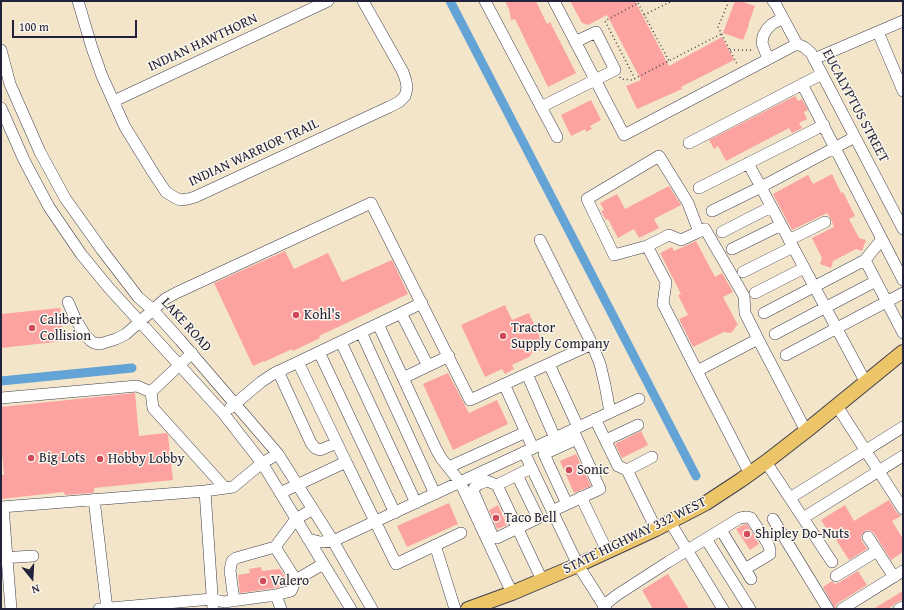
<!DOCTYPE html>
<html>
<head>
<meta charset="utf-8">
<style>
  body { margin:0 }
  #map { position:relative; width:904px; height:610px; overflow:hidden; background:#f2e5c9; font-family:"Gentium Book Plus",serif }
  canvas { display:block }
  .frame { position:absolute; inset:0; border:2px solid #22223b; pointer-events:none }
  .north { position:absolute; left:12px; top:558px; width:40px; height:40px; -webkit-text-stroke:3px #fbf7ec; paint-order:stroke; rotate:162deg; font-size:11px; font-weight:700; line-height:16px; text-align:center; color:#22223b }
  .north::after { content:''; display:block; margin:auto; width:14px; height:18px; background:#22223b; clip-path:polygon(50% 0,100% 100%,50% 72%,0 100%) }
  .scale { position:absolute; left:12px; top:20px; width:125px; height:18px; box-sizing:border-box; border:2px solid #22223b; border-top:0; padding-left:5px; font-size:12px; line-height:14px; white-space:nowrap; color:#22223b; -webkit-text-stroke:3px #fbf7ec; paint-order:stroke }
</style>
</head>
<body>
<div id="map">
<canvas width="904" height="610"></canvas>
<div class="frame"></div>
<div class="north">N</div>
<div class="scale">100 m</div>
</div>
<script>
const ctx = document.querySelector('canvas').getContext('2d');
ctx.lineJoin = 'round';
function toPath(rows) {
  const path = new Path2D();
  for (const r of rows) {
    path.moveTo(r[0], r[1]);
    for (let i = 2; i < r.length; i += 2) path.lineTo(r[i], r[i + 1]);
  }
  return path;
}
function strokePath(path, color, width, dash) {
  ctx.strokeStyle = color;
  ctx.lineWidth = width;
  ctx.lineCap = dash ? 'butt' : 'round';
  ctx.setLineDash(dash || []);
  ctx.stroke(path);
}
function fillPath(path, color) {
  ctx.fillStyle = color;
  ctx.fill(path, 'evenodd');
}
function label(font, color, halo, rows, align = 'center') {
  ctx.font = font + ' "Gentium Book Plus",serif';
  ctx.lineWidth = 3;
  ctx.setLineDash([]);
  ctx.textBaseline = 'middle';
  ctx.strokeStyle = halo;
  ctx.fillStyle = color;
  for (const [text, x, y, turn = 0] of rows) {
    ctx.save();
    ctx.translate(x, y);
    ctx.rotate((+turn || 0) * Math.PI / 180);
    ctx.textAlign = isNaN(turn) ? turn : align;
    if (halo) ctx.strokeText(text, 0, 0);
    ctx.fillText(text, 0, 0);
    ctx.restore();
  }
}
const canal = toPath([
  [450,1,696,476],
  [1,381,132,368]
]);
const building = toPath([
  [505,1,536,1,547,24,550,22,576,73,548,87,515,19,511,20,509,9],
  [570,1,635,1,669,66,722,37,734,60,681,87,682,89,637,109,626,86,641,80,607,15,588,25,582,23],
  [735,1,740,1,755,6,748,25,749,25,743,40,723,33],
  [795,96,798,101,802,99,808,110,804,112,807,119,799,123,802,128,792,133,789,128,726,161,718,146,714,149,709,140],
  [591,100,601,120,590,126,592,129,586,132,585,129,571,136,561,115],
  [832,174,841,193,843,192,855,216,849,219,859,238,866,240,862,251,856,249,833,261,831,268,820,264,822,258,812,238,834,227,831,219,827,213,792,230,773,194,808,175,813,184],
  [669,186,681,205,654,219,659,228,639,238,634,229,618,238,608,219,606,220,601,211,604,210,600,203,617,194,625,209],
  [696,241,715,277,722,273,733,292,723,297,738,325,736,326,733,331,732,332,729,333,724,332,693,347,679,319,688,315,678,295,681,294,660,253,672,247,674,251],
  [285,251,294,269,328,253,342,282,392,260,408,294,319,336,320,338,293,351,292,349,264,362,264,361,253,366,214,283],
  [505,305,512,320,529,313,545,348,530,354,531,356,512,365,514,369,505,374,502,369,485,377,461,325],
  [60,308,64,341,1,348,1,314],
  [448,373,469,413,497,400,508,424,453,450,423,384],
  [135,393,139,436,166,433,168,435,173,480,94,488,94,492,91,493,65,495,64,492,1,499,1,475,4,475,1,441,1,407],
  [641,431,648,445,622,458,615,444],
  [576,454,591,486,574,493,560,461],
  [889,500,897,513,901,516,892,521,903,539,903,552,891,560,874,533,871,531,867,530,865,531,862,534,861,537,862,541,867,549,849,560,835,538,833,539,821,520,845,505,854,521],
  [449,503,458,524,407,547,397,526],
  [498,505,507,525,497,529,489,510],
  [747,524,759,544,750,550,736,529,743,525],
  [261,567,262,571,280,569,288,581,286,585,275,588,240,593,238,575,250,573,249,569],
  [858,571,867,585,838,603,836,605,835,609,823,587,832,581,835,584,840,582],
  [668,574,689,609,653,609,642,590],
  [903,591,903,600,902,600,896,603,888,609,873,609]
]);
const path = toPath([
  [729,1,718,27,737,64],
  [638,3,669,61],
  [644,15,672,1],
  [730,50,754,50],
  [620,77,621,79,632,80,721,34],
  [635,79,605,21,638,3,639,1]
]);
const minor = toPath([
  [78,1,92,48,102,76,125,127,154,174,166,192,174,197,180,200,188,199,195,197,389,107,399,102,405,96,407,88,406,81,403,72,363,1],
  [485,1,557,137],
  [554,1,624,135,797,44],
  [773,1,776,5,797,44],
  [878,32,903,91],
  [797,44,804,47,811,53,903,229],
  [1,50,10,84,40,152,65,198,102,250,138,297,153,310,180,340,278,454,333,541,372,609],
  [768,59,762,43,763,36,767,29,772,24,783,18],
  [814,59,903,21],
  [802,84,903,280],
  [114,101,328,1],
  [541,107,615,70,596,32,575,42],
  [1,108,24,160,49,207,81,254,109,288,223,413,262,463,351,609],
  [689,143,822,74],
  [748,163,866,383],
  [699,188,824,125],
  [712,211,761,187,855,137],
  [722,232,771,207],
  [540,240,592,344,600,364,605,385,610,412],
  [789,240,825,222],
  [647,246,614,255,587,199,659,156,688,203,699,232],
  [732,249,781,225],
  [865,260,903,333],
  [743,272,793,247],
  [755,293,804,268],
  [68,302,75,318,85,335,91,341,94,343,100,344,116,339,126,334,165,299,176,293,371,203,470,400,592,344],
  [401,313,428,366],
  [764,313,865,260,882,239],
  [378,324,436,449,441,458,460,482,512,593],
  [361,332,435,494],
  [775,334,876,281],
  [341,342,416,503],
  [319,352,395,513],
  [192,353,151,392,153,408,225,488],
  [786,355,903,293],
  [298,362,346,462],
  [549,364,578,427],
  [278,371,311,443,315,448,320,450,337,443],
  [697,371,663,304,666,282,647,246,669,235,681,240,705,229,744,296,745,313,758,339],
  [527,374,555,438],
  [403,378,449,356],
  [504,384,533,448],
  [1,398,137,386,151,392],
  [837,406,903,509],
  [230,408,261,382,273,374,422,303],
  [595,419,618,466,627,470,656,529],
  [606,440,638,425],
  [524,452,578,565,606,609],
  [766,462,832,562],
  [449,467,526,432],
  [531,468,497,485,542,580],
  [627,470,652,457],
  [750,474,697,371,758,339,806,431],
  [497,485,487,481,479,484,474,488,473,491,493,537,497,538,538,518,517,475],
  [205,491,213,609],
  [280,493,346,462,396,564,461,533],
  [581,497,607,551],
  [790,498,903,427],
  [94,499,107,609],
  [567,504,544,454,577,439],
  [1,507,205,491,233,487,262,463,278,454],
  [3,507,11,609],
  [313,509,296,519,275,547,296,580,323,564],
  [552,511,600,489,573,430],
  [803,518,903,456],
  [773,519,828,609],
  [670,522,723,609],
  [721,530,751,579],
  [868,537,894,577],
  [308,539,320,542,333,541,639,399],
  [706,539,750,609],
  [435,545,455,609],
  [1,558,33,556],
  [836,576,877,551],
  [276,595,281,609],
  [234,601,230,570,232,561,236,558,275,547],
  [603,606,617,595,668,562,740,518,746,517,751,518,768,544,770,550,770,554,745,569],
  [99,609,212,599,224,602,276,595,291,591,296,580],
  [842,609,903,571],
  [899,609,903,607]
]);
const major = toPath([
  [468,609,512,593,578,565,656,529,706,503,741,480,766,462,806,431,903,352]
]);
const markers = [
  [296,315,4,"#d1495b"],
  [32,328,4,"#d1495b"],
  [503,336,4,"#d1495b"],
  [31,458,4,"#d1495b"],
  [100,459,4,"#d1495b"],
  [569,470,4,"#d1495b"],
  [496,518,4,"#d1495b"],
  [747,534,4,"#d1495b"],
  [263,581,4,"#d1495b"]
];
const streetNames = [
  ["INDIAN HAWTHORN",203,43,-25],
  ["EUCALYPTUS STREET",855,106,62],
  ["INDIAN WARRIOR TRAIL",254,153,-25],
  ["LAKE ROAD",186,325,48],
  ["STATE HIGHWAY 332 WEST",635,536,-26]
];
const poiNames = [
  ["Kohl's",304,315],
  ["Caliber",40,320],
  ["Collision",40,336],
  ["Tractor",511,328],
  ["Supply Company",511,344],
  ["Big Lots",39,458],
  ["Hobby Lobby",108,459],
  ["Sonic",577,470],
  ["Taco Bell",504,518],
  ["Shipley Do-Nuts",755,534],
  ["Valero",271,581]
];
strokePath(canal, '#64a3d6', 9);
fillPath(building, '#fca3a2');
strokePath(minor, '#413f50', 12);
strokePath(major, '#413f50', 16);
strokePath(path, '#413f50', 1.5, [1, 3]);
strokePath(minor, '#fff', 11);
strokePath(major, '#edc569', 14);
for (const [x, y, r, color] of markers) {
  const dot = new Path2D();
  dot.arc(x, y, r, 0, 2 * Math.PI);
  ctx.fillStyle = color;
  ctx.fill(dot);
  strokePath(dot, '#fbf7ec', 1.5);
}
label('14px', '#22223b', '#fbf7ec', streetNames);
label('14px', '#22223b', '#fbf7ec', poiNames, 'left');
</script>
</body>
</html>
